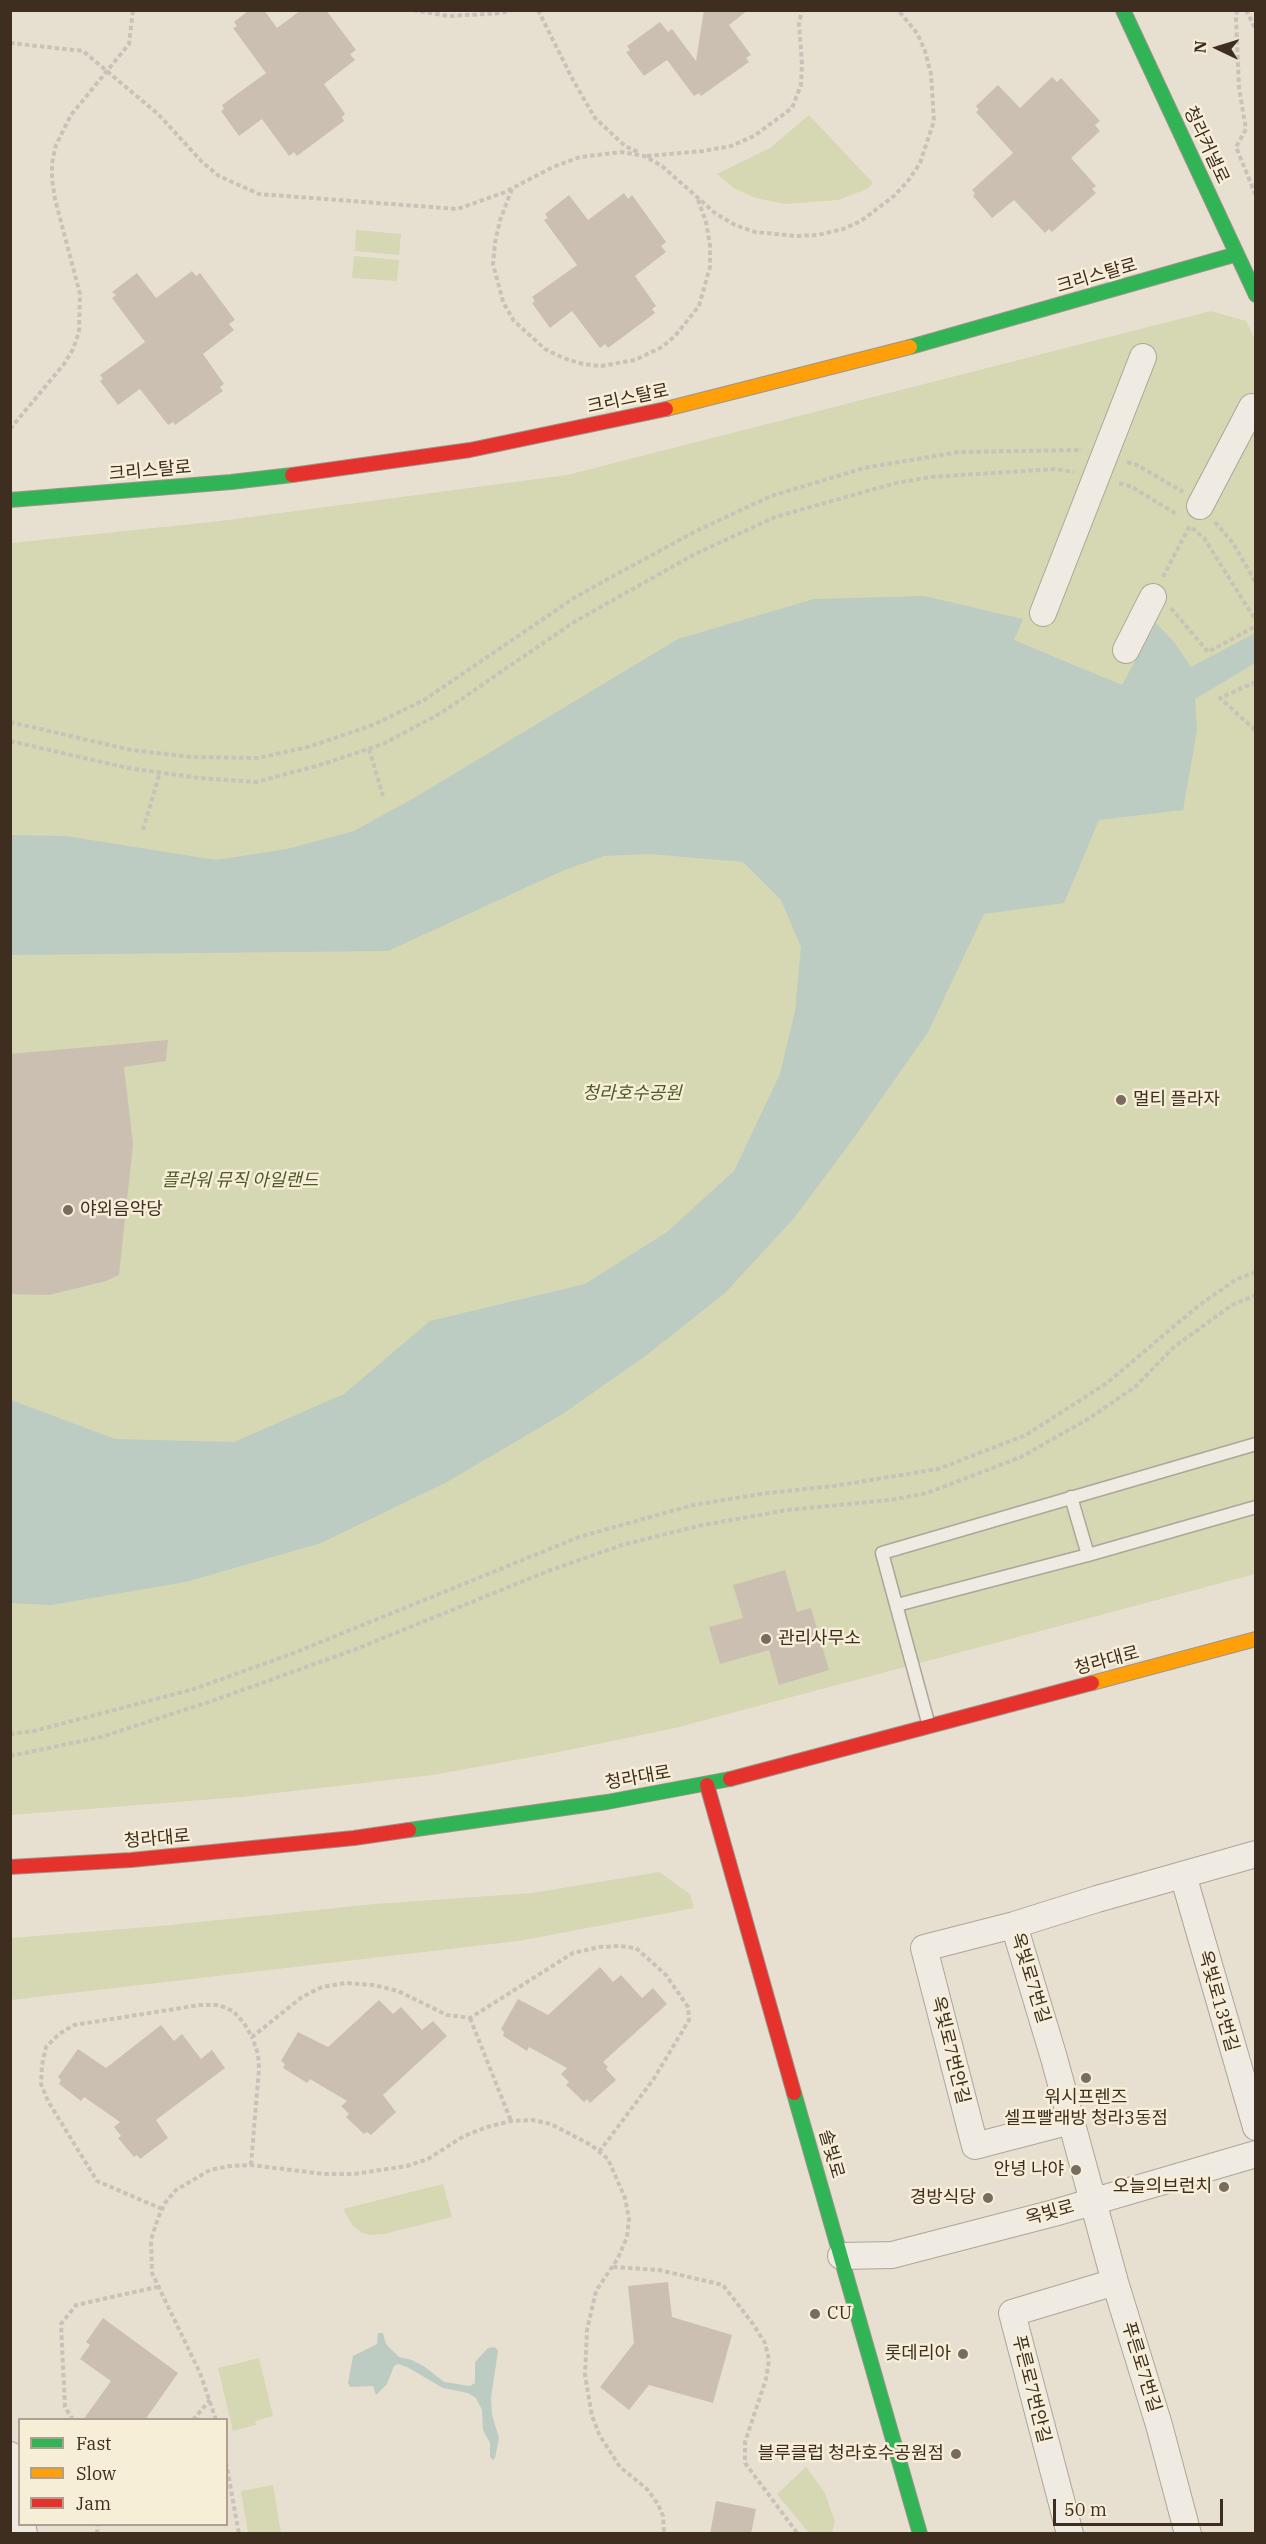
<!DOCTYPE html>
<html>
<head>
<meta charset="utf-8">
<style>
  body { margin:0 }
  #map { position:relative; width:1266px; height:2544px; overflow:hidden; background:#e7e0d1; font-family:"IBM Plex Serif",serif }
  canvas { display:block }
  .frame { position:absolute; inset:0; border:12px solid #3d2e20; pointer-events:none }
  .legend { position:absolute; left:18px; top:2418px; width:210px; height:108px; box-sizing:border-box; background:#f7eed8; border:2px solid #ada18e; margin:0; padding:8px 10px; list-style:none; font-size:18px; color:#3d2e20 }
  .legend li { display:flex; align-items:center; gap:12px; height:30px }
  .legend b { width:30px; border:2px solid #ada18e }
  .north { position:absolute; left:1188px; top:18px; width:60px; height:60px; -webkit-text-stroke:4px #f7eed8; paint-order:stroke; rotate:274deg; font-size:16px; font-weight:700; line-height:24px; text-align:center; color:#3d2e20 }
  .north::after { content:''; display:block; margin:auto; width:21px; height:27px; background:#3d2e20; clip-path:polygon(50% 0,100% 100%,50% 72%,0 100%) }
  .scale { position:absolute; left:1053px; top:2499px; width:170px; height:27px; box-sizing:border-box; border:3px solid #3d2e20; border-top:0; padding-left:8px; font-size:18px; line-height:21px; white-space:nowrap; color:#3d2e20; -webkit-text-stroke:4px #f7eed8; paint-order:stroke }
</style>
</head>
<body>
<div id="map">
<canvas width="1266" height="2544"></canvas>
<div class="frame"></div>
<ul class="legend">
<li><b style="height:8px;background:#30b455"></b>Fast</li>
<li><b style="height:8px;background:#ff9f0a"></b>Slow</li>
<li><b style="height:8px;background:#e5322d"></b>Jam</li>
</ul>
<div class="north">N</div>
<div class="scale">50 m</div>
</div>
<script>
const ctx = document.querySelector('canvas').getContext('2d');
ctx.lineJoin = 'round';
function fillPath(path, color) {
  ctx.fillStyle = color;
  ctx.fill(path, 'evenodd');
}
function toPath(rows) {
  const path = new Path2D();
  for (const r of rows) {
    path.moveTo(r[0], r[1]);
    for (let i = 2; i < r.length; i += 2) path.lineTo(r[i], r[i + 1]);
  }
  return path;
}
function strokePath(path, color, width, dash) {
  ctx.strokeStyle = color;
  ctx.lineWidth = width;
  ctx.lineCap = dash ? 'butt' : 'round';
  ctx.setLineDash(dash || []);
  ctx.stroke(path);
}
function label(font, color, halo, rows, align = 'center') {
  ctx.font = font + ' "IBM Plex Serif","Noto Sans KR",serif';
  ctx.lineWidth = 5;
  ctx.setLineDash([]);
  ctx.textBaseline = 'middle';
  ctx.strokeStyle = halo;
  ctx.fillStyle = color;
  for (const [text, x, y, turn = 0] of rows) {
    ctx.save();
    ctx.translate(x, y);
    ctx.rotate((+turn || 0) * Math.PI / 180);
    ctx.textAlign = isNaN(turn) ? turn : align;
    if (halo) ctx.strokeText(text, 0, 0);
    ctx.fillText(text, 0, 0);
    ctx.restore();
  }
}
const green = toPath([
  [809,115,873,183,867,189,838,200,785,204,756,198,735,189,717,174,770,148],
  [356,230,401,234,399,255,355,251],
  [354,256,399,260,397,281,352,278],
  [1211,311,1246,321,1256,342,1255,1574,675,1728,559,1752,433,1775,241,1797,11,1815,11,543,220,521,567,475],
  [659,1872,690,1894,694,1908,518,1941,11,2000,11,1938,160,1926,375,1904,532,1893],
  [443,2184,452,2217,384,2234,371,2235,362,2233,353,2226,343,2209],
  [259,2358,273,2416,255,2421,256,2425,233,2431,218,2368],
  [806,2467,825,2493,835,2522,832,2533,809,2533,777,2494],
  [273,2485,281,2533,248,2533,241,2491]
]);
const water = toPath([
  [924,596,1023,619,1014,640,1122,685,1156,623,1174,642,1191,667,1255,633,1255,663,1195,699,1197,730,1183,810,1099,820,1064,903,984,914,928,1032,853,1139,794,1218,725,1293,644,1357,561,1415,447,1482,321,1543,186,1582,51,1605,11,1603,11,1400,115,1439,234,1442,344,1394,430,1321,585,1284,667,1232,734,1171,780,1074,795,1011,801,947,781,900,743,862,649,854,604,856,562,871,388,951,11,955,11,835,66,836,216,860,287,849,354,831,414,798,678,639,814,599],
  [378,2333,383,2333,386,2344,399,2357,412,2360,425,2367,444,2382,470,2386,475,2383,475,2362,488,2348,495,2347,498,2351,491,2398,492,2415,499,2438,495,2458,493,2460,490,2457,490,2443,483,2430,482,2410,476,2398,468,2393,443,2388,407,2367,398,2364,394,2366,387,2384,376,2395,373,2386,350,2387,348,2383,353,2356,377,2344]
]);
const building = toPath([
  [249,10,264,10,277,28,301,10,326,10,356,50,350,54,355,60,324,84,345,114,342,117,344,121,297,156,294,152,289,156,262,119,239,136,221,111,224,109,222,105,266,73,233,28,237,26,234,22],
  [704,10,748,10,729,25,751,55,746,58,749,62,701,96,699,93,694,96,667,60,644,76,626,52,630,50,627,46,660,22,668,32,672,29,696,61],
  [1052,77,1057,82,1061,78,1100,121,1095,125,1100,131,1071,158,1096,186,1092,189,1096,193,1052,232,1049,229,1045,233,1014,200,992,218,973,196,975,193,972,190,1013,153,976,112,979,110,976,106,998,85,1020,108],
  [624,193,628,199,632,195,666,242,661,246,666,252,635,276,656,306,652,309,655,313,608,348,605,344,600,348,572,311,550,328,532,303,535,301,532,297,577,265,544,220,548,218,545,214,569,195,588,220],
  [192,271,196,276,200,273,235,320,229,324,234,330,203,354,224,384,220,387,223,391,175,425,173,422,168,425,140,389,118,405,100,381,103,379,100,375,145,342,112,298,116,295,112,292,137,273,156,298],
  [168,1040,166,1061,124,1067,133,1144,119,1275,106,1281,49,1295,10,1294,10,1054],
  [785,1570,797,1612,811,1608,829,1670,779,1685,769,1650,720,1664,709,1627,743,1618,733,1585],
  [600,1967,613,1982,621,1975,642,1998,653,1988,667,2004,603,2062,608,2067,606,2069,616,2080,590,2103,587,2099,584,2102,566,2085,569,2082,561,2074,567,2068,529,2047,527,2051,503,2036,504,2032,501,2029,518,1999,548,2015],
  [379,2000,393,2014,401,2007,422,2030,433,2021,447,2036,383,2095,396,2112,371,2135,367,2132,364,2134,346,2117,349,2114,341,2106,347,2101,310,2079,307,2083,283,2068,285,2064,281,2061,298,2032,328,2047],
  [161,2025,174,2041,182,2034,201,2059,212,2050,225,2068,156,2120,168,2138,140,2159,137,2155,134,2157,118,2138,121,2136,114,2127,120,2122,84,2097,81,2101,59,2084,61,2080,58,2077,78,2049,106,2068],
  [668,2282,672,2317,732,2335,713,2403,649,2385,629,2410,600,2387,634,2343,628,2286],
  [103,2318,178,2373,145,2420,83,2420,111,2381,80,2359,90,2345,86,2342],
  [716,2501,756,2509,751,2534,710,2534]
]);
const path = toPath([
  [413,10,448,16,502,13,512,10],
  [538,10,573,80,595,118,625,146,640,153],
  [1237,10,1236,18,1239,88,1246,129,1236,147,1256,196],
  [1246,10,1256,30],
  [10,43,83,51,158,114,203,163,219,176,259,194,457,209,503,193,553,167,580,157,622,152,644,156,662,166,715,213,735,225,755,232,796,236,818,235,843,229,861,221,894,196,908,181,920,163,934,121,931,74,925,51,917,33,898,10],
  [647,156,703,151,731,146,754,136,792,108,801,85,802,64,799,24,802,10],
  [512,189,500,220,495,243,493,264,503,302,514,321,545,349,563,358,583,364,601,366,635,360,662,347,675,336,699,306,710,267,710,245,706,222,698,200],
  [10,429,64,364,73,349,79,332,80,294,55,199,52,179,52,163,56,145,71,115,129,44,133,10],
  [1127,462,1137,465,1183,492],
  [1119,483,1132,487,1178,515],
  [1215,522,1233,543,1256,583],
  [1192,528,1204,538,1256,621],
  [1163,577,1190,525],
  [1171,608,1208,652,1256,626],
  [1256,682,1220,698,1256,731],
  [10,722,131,750,191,757,258,758,308,747,373,725,424,700,577,596,696,531,771,496,864,468,958,452,1082,450],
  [10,741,128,768,199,778,256,782,320,765,383,744,441,713,574,622,695,554,775,517,896,483,931,477,1055,469,1074,472],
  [369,749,383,796],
  [143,830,160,772],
  [10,1734,34,1731,194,1689,294,1653,579,1537,693,1505,767,1493,834,1486,938,1469,1026,1435,1107,1383,1198,1306,1237,1279,1256,1272],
  [10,1756,101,1737,212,1701,356,1649,548,1571,622,1545,698,1526,787,1510,890,1500,927,1493,1021,1457,1088,1419,1135,1387,1174,1347,1232,1305,1256,1295],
  [470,2018,511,2121],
  [251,2165,259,2069,258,2054,252,2037],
  [162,2209,97,2181,48,2101,41,2084,42,2065,46,2047,59,2034,74,2025,200,2005,219,2005,233,2011,244,2023,252,2037,302,1997,322,1987,346,1983,374,1985,398,1991,447,2015,470,2018,573,1953,599,1947,619,1946,636,1948,666,1975,688,2007,689,2020,653,2080,599,2152],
  [613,2267,659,2270,723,2285,753,2324,765,2343,769,2360,766,2379,745,2442,745,2463,798,2534],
  [73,2420,65,2407,61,2324,76,2305,157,2287],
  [193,2420,210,2400],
  [216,2420,200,2373,152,2273,151,2240,158,2218,165,2203,176,2190,210,2170,230,2166,251,2165,324,2174,354,2174,407,2166,428,2159,464,2136,487,2127,511,2121,532,2120,551,2124,591,2145,608,2159,625,2198,629,2219,627,2237,618,2258,596,2291,587,2330,585,2375,592,2416,600,2436,620,2467,647,2489,658,2504,663,2516,664,2534],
  [226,2462,239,2534],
  [97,2534,98,2524]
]);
const lane = toPath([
  [1071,1497,1088,1555],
  [897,1605,1088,1555,1256,1507],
  [929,1726,882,1553,1256,1444]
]);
const street = toPath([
  [1200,506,1252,407],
  [1043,613,1143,357],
  [1126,650,1153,597],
  [1183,1875,1256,2127],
  [1014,1925,1054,2058,1115,2282,1159,2425,1188,2534],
  [1071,2121,975,2146,924,1948,1014,1925,1097,1899,1256,1854],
  [841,2256,892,2255,1054,2213,1256,2154],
  [10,2455,20,2509],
  [22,2524,24,2534],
  [1070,2534,1012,2313,1115,2282]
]);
const fast = toPath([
  [1123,10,1256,295],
  [910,347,1237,254],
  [10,500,231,482,292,475],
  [409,1830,607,1802,730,1779],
  [794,2093,920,2534]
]);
const slow = toPath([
  [666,409,910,347],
  [1092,1683,1256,1639]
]);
const jam = toPath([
  [292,475,470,450,666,409],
  [730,1779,1092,1683],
  [707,1785,794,2093],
  [10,1867,131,1860,354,1838,409,1830]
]);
const markers = [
  [1121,1100,6,"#786c5e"],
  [68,1210,6,"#786c5e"],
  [766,1639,6,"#786c5e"],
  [1086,2078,6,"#786c5e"],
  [1076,2170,6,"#786c5e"],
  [1224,2187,6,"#786c5e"],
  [988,2198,6,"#786c5e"],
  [815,2314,6,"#786c5e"],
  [963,2354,6,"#786c5e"],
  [956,2454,6,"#786c5e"]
];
const streetNames = [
  ["청라커낼로",1206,145,65],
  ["크리스탈로",1097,276,-16],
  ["크리스탈로",628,399,-12],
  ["크리스탈로",150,471,-5],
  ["청라대로",1107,1661,-15],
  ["청라대로",638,1778,-10],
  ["청라대로",157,1839,-5],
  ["옥빛로7번길",1030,1978,73],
  ["옥빛로13번길",1218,2001,74],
  ["옥빛로7번안길",950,2050,76],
  ["솔빛로",831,2154,74],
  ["옥빛로",1050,2213,-15],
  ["푸른로7번길",1141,2367,73],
  ["푸른로7번안길",1031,2389,76]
];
const parkNames = [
  ["청라호수공원",632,1094],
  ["플라워 뮤직 아일랜드",240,1181]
];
const poiNames = [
  ["멀티 플라자",1133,1100,"left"],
  ["야외음악당",80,1210,"left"],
  ["관리사무소",778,1639,"left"],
  ["워시프렌즈",1086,2098,"center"],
  ["셀프빨래방 청라3동점",1086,2119,"center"],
  ["안녕 나야",1064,2170],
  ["오늘의브런치",1212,2187],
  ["경방식당",976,2198],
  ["CU",827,2314,"left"],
  ["롯데리아",951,2354],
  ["블루클럽 청라호수공원점",944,2454]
];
fillPath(green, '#d6d7b3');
fillPath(water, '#bcccc2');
fillPath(building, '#cbbfb2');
strokePath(lane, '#ada599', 15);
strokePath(street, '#ada599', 28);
strokePath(fast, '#9c958a', 16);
strokePath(slow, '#9c958a', 16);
strokePath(jam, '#9c958a', 16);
strokePath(path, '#c8c2b9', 4, [4.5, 3]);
strokePath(lane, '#efebe3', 12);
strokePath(street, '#efebe3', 26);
strokePath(fast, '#30b455', 14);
strokePath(slow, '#ff9f0a', 14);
strokePath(jam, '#e5322d', 14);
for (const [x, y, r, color] of markers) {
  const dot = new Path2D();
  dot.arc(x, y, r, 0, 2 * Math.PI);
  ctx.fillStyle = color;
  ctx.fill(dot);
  strokePath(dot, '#f7eed8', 2);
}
label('18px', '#3d2e20', '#f7eed8', streetNames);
label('italic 18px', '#4d5a26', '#f7eed8', parkNames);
label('18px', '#3d2e20', '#f7eed8', poiNames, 'right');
</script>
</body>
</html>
